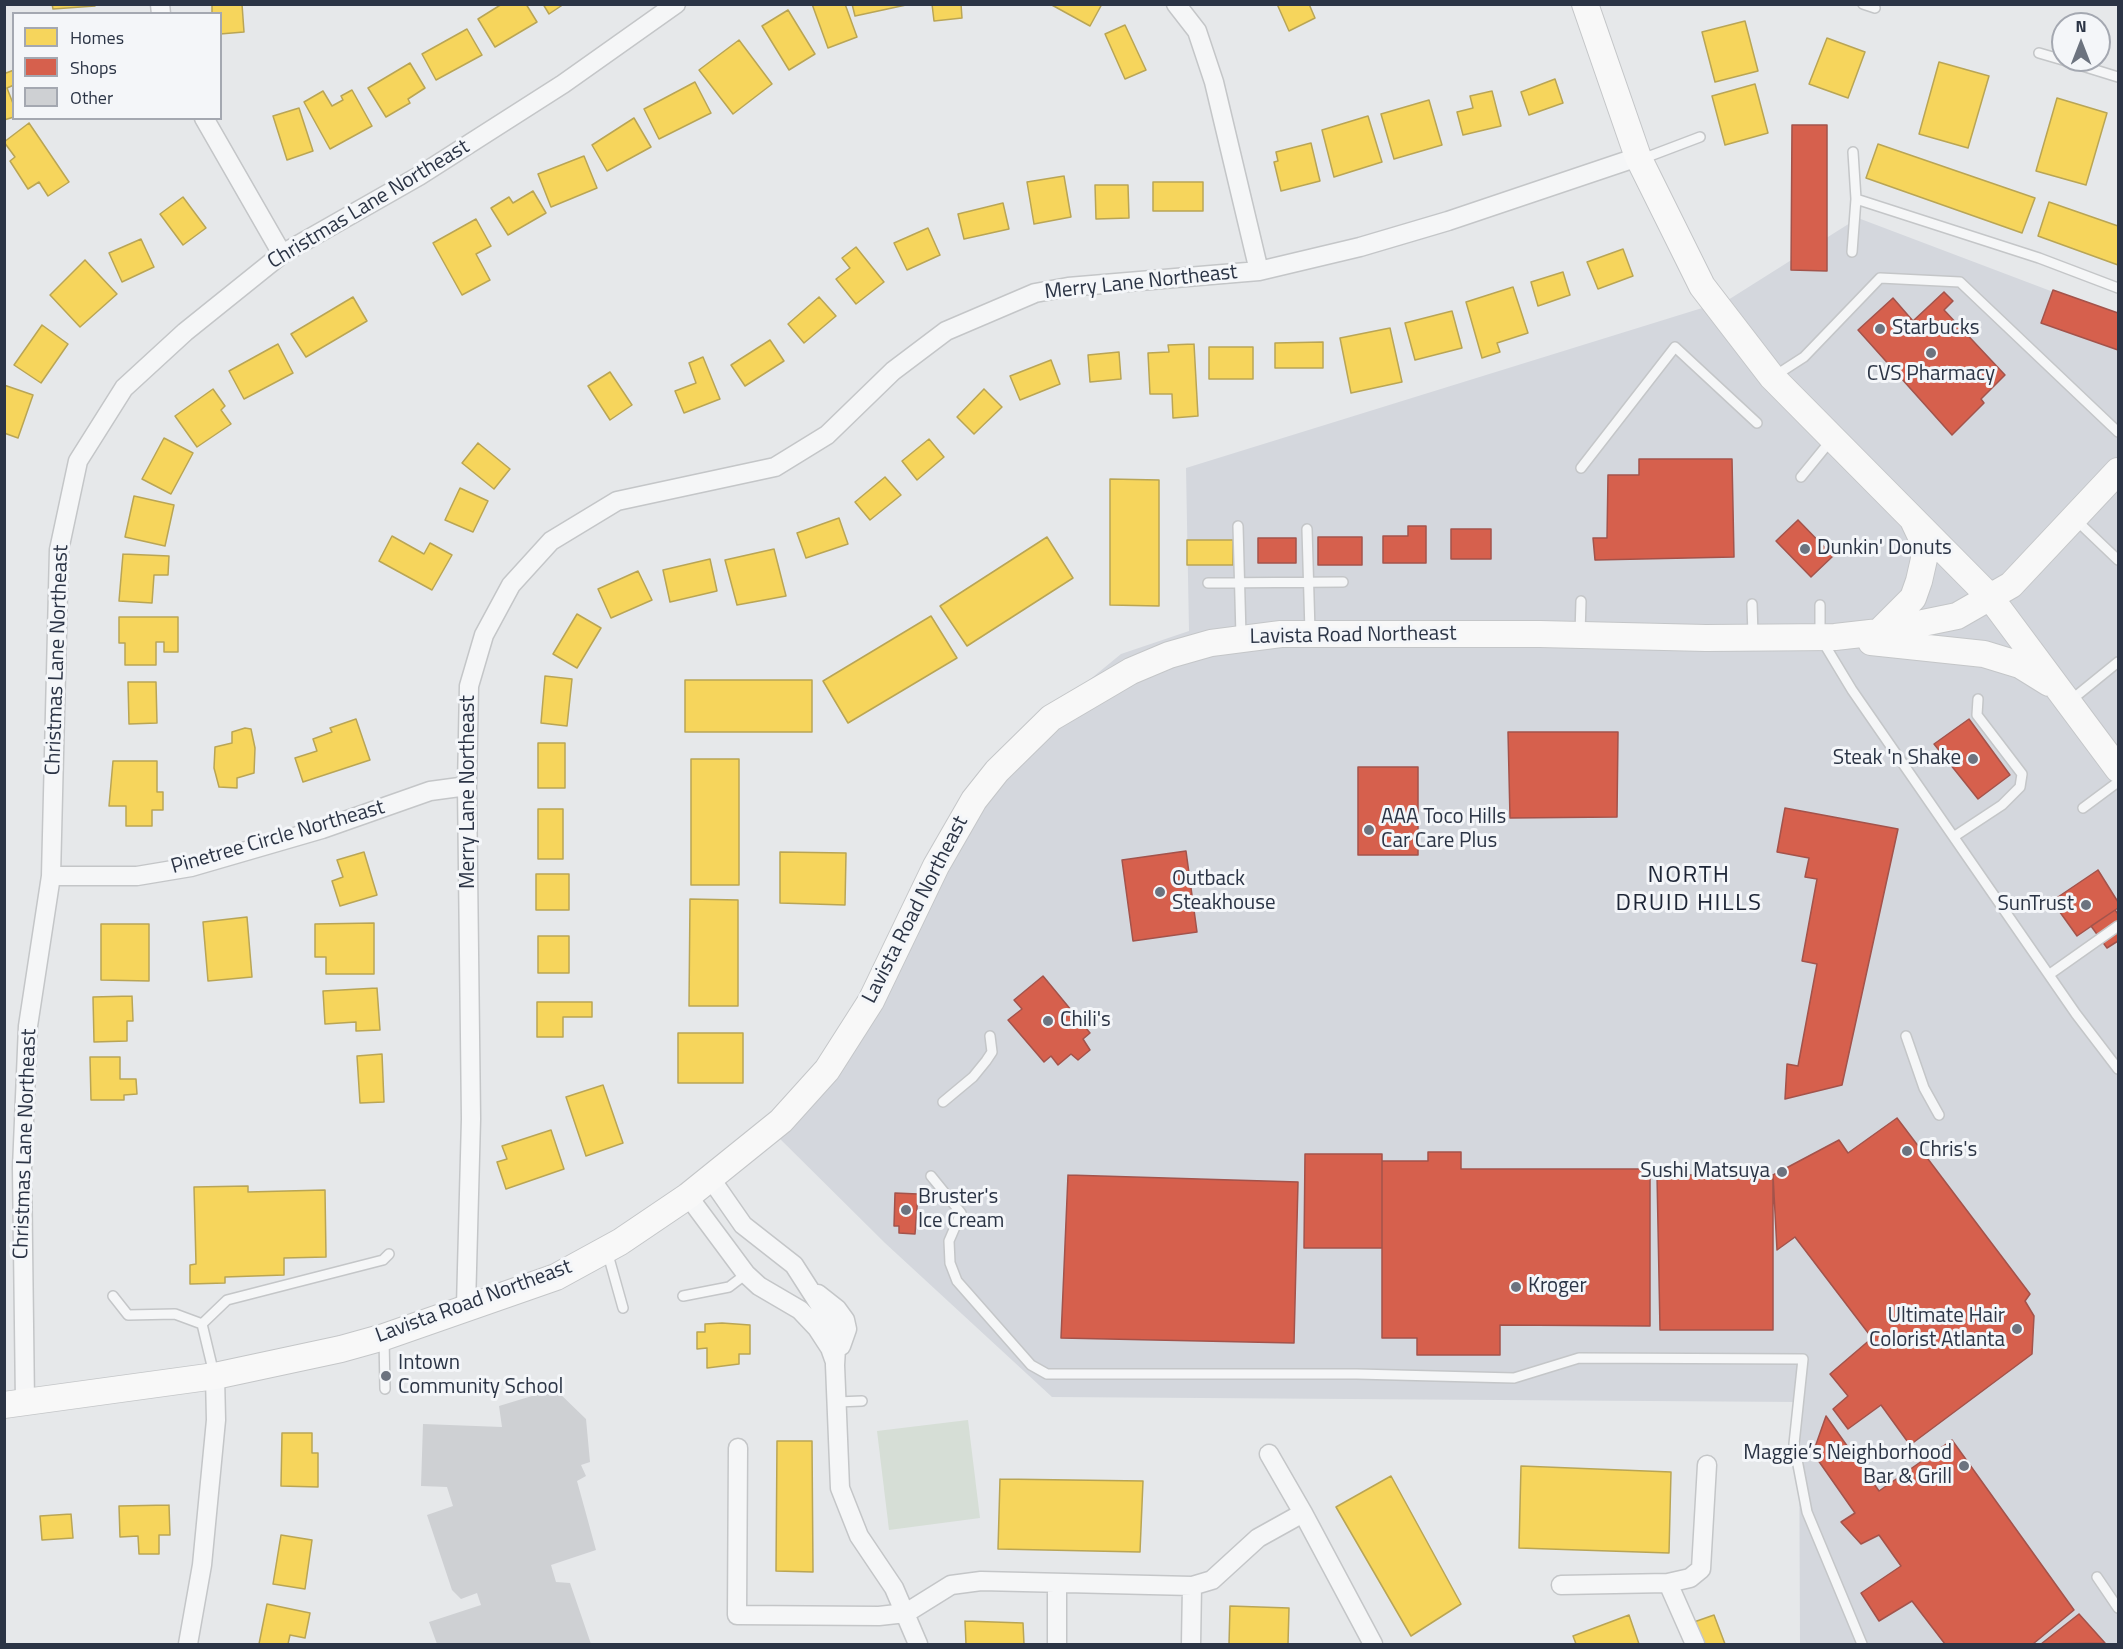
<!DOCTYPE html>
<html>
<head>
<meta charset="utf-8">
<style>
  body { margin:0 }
  #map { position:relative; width:2123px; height:1649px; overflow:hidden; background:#e6e8ea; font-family:"Titillium Web",sans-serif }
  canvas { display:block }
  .frame { position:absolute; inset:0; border:6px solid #2b3445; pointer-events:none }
  .legend { position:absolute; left:12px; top:12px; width:210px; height:108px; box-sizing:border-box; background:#f4f6f9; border:2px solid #a4a8b1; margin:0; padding:8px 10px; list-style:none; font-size:18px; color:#2b3445 }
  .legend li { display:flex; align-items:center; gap:12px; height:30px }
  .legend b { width:30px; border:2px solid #a4a8b1 }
  .north { position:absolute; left:2051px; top:12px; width:60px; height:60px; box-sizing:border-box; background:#f4f6f9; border:2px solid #a4a8b1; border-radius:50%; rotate:0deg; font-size:16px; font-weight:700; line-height:24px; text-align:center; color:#2b3445 }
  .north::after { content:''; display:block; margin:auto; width:21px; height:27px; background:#6c737f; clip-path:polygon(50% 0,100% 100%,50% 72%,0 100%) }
</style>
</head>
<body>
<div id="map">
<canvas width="2123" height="1649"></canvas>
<div class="frame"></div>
<ul class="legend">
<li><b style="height:16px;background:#f6d55c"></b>Homes</li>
<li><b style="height:16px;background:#d6604d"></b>Shops</li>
<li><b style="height:16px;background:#ced0d3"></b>Other</li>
</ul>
<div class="north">N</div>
</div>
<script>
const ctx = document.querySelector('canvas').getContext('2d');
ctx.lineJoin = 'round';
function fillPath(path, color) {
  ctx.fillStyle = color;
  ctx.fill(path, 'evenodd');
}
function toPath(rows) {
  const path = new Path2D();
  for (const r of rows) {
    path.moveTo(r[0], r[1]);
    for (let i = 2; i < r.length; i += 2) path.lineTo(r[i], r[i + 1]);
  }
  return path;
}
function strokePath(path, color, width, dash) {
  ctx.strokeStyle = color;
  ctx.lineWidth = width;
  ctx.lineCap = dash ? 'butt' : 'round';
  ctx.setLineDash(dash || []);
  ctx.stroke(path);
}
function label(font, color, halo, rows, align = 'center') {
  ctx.font = font + ' "Titillium Web",sans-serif';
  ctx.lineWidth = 6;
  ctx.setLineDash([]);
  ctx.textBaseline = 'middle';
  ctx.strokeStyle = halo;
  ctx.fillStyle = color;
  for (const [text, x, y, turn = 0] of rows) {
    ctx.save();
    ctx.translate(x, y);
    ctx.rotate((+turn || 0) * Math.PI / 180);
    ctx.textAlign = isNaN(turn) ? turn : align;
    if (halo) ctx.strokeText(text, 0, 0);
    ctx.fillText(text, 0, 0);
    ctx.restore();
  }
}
const built = toPath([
  [1858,218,2056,293,2118,349,2118,1644,1800,1644,1799,1402,1052,1397,885,1243,769,1128,871,1006,962,804,1054,709,1121,654,1189,631,1186,468,1728,300]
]);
const green = toPath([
  [968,1420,980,1518,889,1530,877,1431]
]);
const homes = toPath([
  [52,4,95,4,95,6,53,9,52,4],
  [212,4,242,4,244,32,220,34,220,14,212,14,212,4],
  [502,4,526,4,537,22,495,47,478,19,502,4],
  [543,4,564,4,549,14,543,4],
  [812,4,845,4,857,37,828,48,812,4],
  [852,4,906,4,906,5,855,16,852,4],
  [932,4,961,4,962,18,934,21,932,4],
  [1050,4,1102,4,1090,26,1050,4],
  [1277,4,1309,4,1315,18,1289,31,1277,4],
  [788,10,815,54,789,70,762,26,788,10],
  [1745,21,1758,71,1715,82,1702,32,1745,21],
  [1125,25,1146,70,1125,79,1105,34,1125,25],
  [467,29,482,55,436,80,422,54,467,29],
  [1827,38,1865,52,1848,98,1809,84,1827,38],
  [739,40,772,84,733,114,699,70,739,40],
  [1939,62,1989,76,1968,148,1919,134,1939,62],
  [410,63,425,88,408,99,410,103,386,117,368,88,410,63],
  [4,69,6,73,14,70,14,85,7,88,14,106,14,117,4,120,4,69],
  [1555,79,1563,103,1529,115,1521,92,1555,79],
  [695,82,711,113,659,139,644,109,695,82],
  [1755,84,1768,133,1725,145,1712,96,1755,84],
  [352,90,372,126,330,149,304,102,323,91,332,106,343,100,341,96,352,90],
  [1492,91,1501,126,1463,135,1457,112,1473,108,1470,96,1492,91],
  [2057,98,2107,113,2086,185,2036,171,2057,98],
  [1429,100,1442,145,1394,159,1381,114,1429,100],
  [299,108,313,151,287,160,273,116,299,108],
  [1368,116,1382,162,1334,177,1322,130,1368,116],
  [634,118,651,147,607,171,592,145,634,118],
  [29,123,69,182,48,196,39,182,28,189,10,161,15,157,4,142,29,123],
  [1311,143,1320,181,1281,191,1274,162,1278,161,1276,152,1311,143],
  [1878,144,2035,198,2022,233,1866,178,1878,144],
  [584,156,597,188,551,207,538,174,584,156],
  [1064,176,1071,217,1034,224,1027,182,1064,176],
  [1153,182,1203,182,1203,211,1153,211,1153,182],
  [1095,185,1128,185,1129,218,1096,219,1095,185],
  [533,191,546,213,508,235,491,208,509,197,513,203,533,191],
  [183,197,206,228,183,245,160,214,183,197],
  [2049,202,2118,226,2118,265,2038,236,2049,202],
  [1003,203,1009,229,964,239,958,214,1003,203],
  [476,219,491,246,476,254,490,280,462,295,433,243,476,219],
  [928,228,940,255,907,270,894,243,928,228],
  [141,239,154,267,122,282,109,253,141,239],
  [856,247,884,282,856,304,836,279,850,268,842,258,856,247],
  [1623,249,1633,276,1598,289,1587,262,1623,249],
  [85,260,117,294,80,327,50,295,85,260],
  [1563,272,1570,295,1538,306,1531,282,1563,272],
  [1513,287,1528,333,1497,343,1500,352,1482,358,1466,302,1513,287],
  [353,297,367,321,306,357,291,334,353,297],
  [819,297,836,316,804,343,788,324,819,297],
  [1452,311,1462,348,1415,360,1405,323,1452,311],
  [42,325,68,344,41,383,14,365,42,325],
  [1390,328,1402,382,1351,393,1340,338,1390,328],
  [770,340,784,361,745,386,731,365,770,340],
  [1323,342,1323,368,1275,368,1275,343,1323,342],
  [278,344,293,373,244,399,229,371,278,344],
  [1194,344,1198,416,1173,418,1172,394,1150,394,1148,353,1169,352,1168,345,1194,344],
  [1209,347,1253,347,1253,379,1209,379,1209,347],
  [1119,352,1121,379,1090,382,1088,355,1119,352],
  [703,357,720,399,684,413,675,391,696,383,689,363,703,357],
  [1051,360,1060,384,1020,400,1010,376,1051,360],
  [610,372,632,405,610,420,588,386,610,372],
  [4,385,33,395,18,438,4,433,4,385],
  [213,389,225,406,221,410,231,424,197,447,175,416,213,389],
  [984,389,1002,407,974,434,957,417,984,389],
  [164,438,193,453,171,494,142,479,164,438],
  [929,439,944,457,917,480,902,461,929,439],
  [478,443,510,469,494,489,462,463,478,443],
  [885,477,901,495,870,520,855,502,885,477],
  [1110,479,1159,480,1159,606,1110,605,1110,479],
  [460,488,488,501,473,532,445,520,460,488],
  [134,496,174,505,165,546,125,537,134,496],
  [839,518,848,544,806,558,797,533,839,518],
  [392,536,424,554,430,543,452,555,432,590,379,561,392,536],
  [1047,537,1073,578,967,646,940,606,1047,537],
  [1187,540,1233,540,1233,565,1187,565,1187,540],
  [774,549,786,596,737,605,725,560,774,549],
  [123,554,169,556,168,575,154,575,152,603,119,601,123,554],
  [710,559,717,591,670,602,663,570,710,559],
  [638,571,652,600,611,618,598,589,638,571],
  [577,614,601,628,577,668,553,654,577,614],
  [931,616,957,658,848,723,823,681,931,616],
  [119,617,178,617,178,652,164,652,164,642,156,642,156,665,125,665,125,643,119,643,119,617],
  [545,676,572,679,567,726,541,723,545,676],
  [685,680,812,680,812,732,685,732,685,680],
  [128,682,156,682,157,723,129,724,128,682],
  [356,719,370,760,303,782,295,758,317,751,313,739,332,732,330,728,356,719],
  [245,728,251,729,255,748,254,773,237,778,237,788,219,787,214,768,215,747,232,743,232,732,245,728],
  [538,743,565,743,565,788,538,788,538,743],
  [691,759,739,759,739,885,691,885,691,759],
  [113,761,157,761,157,792,163,792,163,810,152,810,152,826,126,826,126,806,109,806,113,761],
  [538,809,563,809,563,859,538,859,538,809],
  [364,852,377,895,340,906,332,881,343,877,337,860,364,852],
  [780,852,846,853,845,905,780,903,780,852],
  [536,874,569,874,569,910,536,910,536,874],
  [690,899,738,900,738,1006,689,1006,690,899],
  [247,917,252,977,208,981,203,922,247,917],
  [374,923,374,974,326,974,326,957,315,957,315,924,374,923],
  [101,924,149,924,149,981,101,980,101,924],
  [538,936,569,936,569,973,538,973,538,936],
  [377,988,380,1030,356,1031,356,1022,325,1024,323,991,377,988],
  [132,996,133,1021,127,1021,127,1041,94,1042,93,997,132,996],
  [537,1002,592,1002,592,1017,563,1017,563,1037,537,1037,537,1002],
  [678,1033,743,1033,743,1083,678,1083,678,1033],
  [382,1054,384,1102,360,1103,357,1056,382,1054],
  [90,1057,120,1057,120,1079,136,1079,137,1094,124,1095,124,1100,91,1100,90,1057],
  [603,1085,623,1143,586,1156,566,1097,603,1085],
  [551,1130,564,1169,506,1189,497,1162,507,1159,502,1146,551,1130],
  [248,1186,248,1192,325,1190,326,1257,284,1258,284,1275,225,1277,225,1283,190,1284,190,1265,196,1264,194,1187,248,1186],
  [722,1323,750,1325,750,1354,739,1354,739,1364,707,1368,707,1348,697,1349,697,1332,705,1332,705,1324,722,1323],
  [282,1433,312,1433,312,1453,318,1453,318,1487,281,1486,282,1433],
  [777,1441,812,1441,813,1572,776,1571,777,1441],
  [1521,1466,1671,1472,1669,1553,1519,1548,1521,1466],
  [1391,1476,1461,1604,1411,1636,1336,1507,1391,1476],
  [1000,1479,1143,1481,1140,1552,998,1549,1000,1479],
  [169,1505,170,1535,159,1535,159,1554,139,1554,138,1536,120,1537,119,1506,169,1505],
  [71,1514,73,1538,42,1540,40,1516,71,1514],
  [281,1535,312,1540,305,1589,273,1584,281,1535],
  [267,1604,310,1613,305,1638,290,1635,288,1644,259,1644,267,1604],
  [1230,1606,1289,1608,1288,1644,1229,1644,1230,1606],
  [1629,1615,1639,1644,1576,1644,1573,1636,1629,1615],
  [1714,1615,1725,1644,1703,1644,1694,1622,1714,1615],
  [965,1621,1023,1623,1024,1644,966,1644,965,1621]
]);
const shops = toPath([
  [1792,125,1827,125,1827,271,1791,270,1792,125],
  [2053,290,2118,313,2118,350,2041,323,2053,290],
  [1944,292,1953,301,1944,310,2005,375,1981,399,1984,403,1952,435,1858,330,1893,298,1913,321,1944,292],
  [1639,459,1732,459,1734,557,1595,560,1593,538,1607,538,1608,475,1639,475,1639,459],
  [1798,520,1833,556,1811,577,1776,541,1798,520],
  [1408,526,1426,526,1426,563,1383,563,1383,536,1408,536,1408,526],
  [1451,529,1491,529,1491,559,1451,559,1451,529],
  [1318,537,1362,537,1362,565,1318,565,1318,537],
  [1258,538,1296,538,1296,563,1258,563,1258,538],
  [1969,719,2010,775,1978,799,1934,744,1969,719],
  [1508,732,1618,732,1617,817,1510,818,1508,732],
  [1358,767,1418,767,1418,855,1358,855,1358,767],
  [1785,808,1898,829,1842,1085,1785,1099,1787,1064,1798,1066,1817,964,1802,961,1817,879,1805,877,1809,858,1777,852,1785,808],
  [1186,851,1197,932,1133,941,1122,860,1186,851],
  [2098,870,2118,902,2118,908,2077,936,2052,901,2098,870],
  [2115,910,2118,914,2118,941,2107,948,2091,926,2115,910],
  [1043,976,1090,1033,1083,1039,1090,1050,1078,1060,1071,1054,1058,1065,1051,1056,1044,1062,1008,1020,1022,1009,1014,1000,1043,976],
  [1897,1118,2030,1294,2025,1301,2034,1316,2032,1354,1910,1445,1881,1405,1848,1429,1833,1409,1848,1396,1830,1374,1872,1338,1795,1237,1777,1250,1773,1175,1839,1140,1848,1153,1897,1118],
  [1428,1152,1461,1152,1461,1169,1650,1169,1650,1326,1500,1325,1500,1355,1417,1355,1417,1338,1382,1338,1382,1161,1428,1161,1428,1152],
  [1305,1154,1382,1154,1382,1248,1304,1248,1305,1154],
  [1068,1175,1298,1182,1294,1343,1061,1338,1068,1175],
  [1657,1175,1773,1175,1773,1330,1660,1330,1657,1175],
  [895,1193,918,1194,915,1234,899,1233,899,1226,894,1226,895,1193],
  [1826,1416,1879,1491,1952,1440,2074,1610,2033,1644,1945,1644,1912,1601,1879,1621,1861,1593,1901,1566,1879,1535,1861,1544,1841,1522,1855,1513,1813,1453,1826,1416],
  [2079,1614,2105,1643,2041,1644,2079,1614]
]);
const building = toPath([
  [555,1389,586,1419,590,1462,581,1465,586,1476,577,1481,596,1550,551,1565,556,1582,570,1583,591,1644,437,1644,429,1622,481,1605,477,1593,461,1599,452,1590,427,1515,453,1506,447,1487,421,1486,423,1424,502,1427,499,1406]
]);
const service = toPath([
  [1863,4,1875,8],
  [2039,53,2063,60],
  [2063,60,2118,77],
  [1853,152,1856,199,2039,258,2118,288],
  [1642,159,1700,137],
  [1852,252,1856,199],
  [1773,377,1804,357,1880,278,1960,282,2118,432],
  [1581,468,1675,347,1757,423],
  [1801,477,1832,439],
  [2075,519,2118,560],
  [1238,526,1241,636],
  [1307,529,1310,632],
  [1208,583,1343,582],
  [1752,604,1753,635],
  [1820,605,1820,637,1852,690,2076,1014,2118,1069],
  [1580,634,1581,601],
  [2070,701,2118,662],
  [2083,808,2118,782],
  [1955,836,2002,805,2020,787,2022,774,1977,715,1978,699],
  [2050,974,2118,926],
  [1906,1036,1924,1088,1939,1115],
  [943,1102,973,1077,986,1061,992,1052,990,1036],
  [931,1176,961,1213,949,1241,950,1263,957,1281,1031,1365,1047,1374,1357,1374,1514,1378,1579,1358,1803,1359,1794,1444,1807,1512,1862,1644],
  [607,1251,623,1308],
  [113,1296,128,1315,175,1314,202,1324],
  [683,1296,729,1287,746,1274],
  [202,1324,227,1300,383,1260,389,1254],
  [202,1324,214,1374],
  [384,1338,385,1389],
  [837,1402,862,1401],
  [2097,1577,2118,1608]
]);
const minor = toPath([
  [160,4,161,14],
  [1176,4,1197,31,1214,82,1259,271],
  [204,118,282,254],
  [51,876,137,876,191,867,322,829,430,791,467,786],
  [711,1179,743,1225,794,1265,837,1332,835,1365,840,1488,859,1536,894,1588,918,1644],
  [688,1196,746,1274,759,1286,800,1310,817,1328,830,1348,835,1362],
  [818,1294,837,1309,845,1320,847,1329,841,1346],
  [466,1306,471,1119,467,786,469,686,484,635,511,585,551,541,617,501,775,467,827,435,893,371,946,331,1035,293,1068,287,1259,271,1360,247,1448,221,1638,157],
  [25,1403,22,1168,28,1026,51,876,59,550,78,461,124,388,185,332,282,254,419,176,563,84,676,4],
  [738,1448,737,1615,879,1616,906,1613,951,1585,981,1581,1192,1586,1212,1580,1258,1538,1303,1513,1373,1644],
  [1269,1454,1303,1513],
  [1057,1584,1057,1644],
  [1561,1585,1668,1583],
  [188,1644,202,1565,216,1420,215,1376],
  [1191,1644,1192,1586],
  [1695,1644,1668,1583,1690,1578,1701,1569,1707,1465]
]);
const secondary = toPath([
  [1585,4,1638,157,1702,286,1772,377,1990,597,2118,769],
  [1879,632,1913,598,1919,581,1924,559,1923,541,1914,522],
  [1871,642,1984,654,2020,665,2049,683],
  [4,1405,215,1376,341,1349,384,1337,556,1277,620,1242,688,1196,781,1121,827,1070,871,1001,936,866,974,800,997,771,1051,718,1131,671,1169,655,1211,643,1281,634,1540,634,1706,638,1835,637,1879,632,1957,616,2011,585,2118,471]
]);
const markers = [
  [1880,329,6,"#6c737f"],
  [1931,353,6,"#6c737f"],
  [1805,549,6,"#6c737f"],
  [1973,759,6,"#6c737f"],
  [1369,830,6,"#6c737f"],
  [1160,892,6,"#6c737f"],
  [2086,905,6,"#6c737f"],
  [1048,1021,6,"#6c737f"],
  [1907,1151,6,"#6c737f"],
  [1782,1172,6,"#6c737f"],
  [906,1210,6,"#6c737f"],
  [1516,1287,6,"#6c737f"],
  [2017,1329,6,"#6c737f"],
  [386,1376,6,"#6c737f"],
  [1964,1466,6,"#6c737f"]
];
const streetNames = [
  ["Christmas Lane Northeast",369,205,-31],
  ["Merry Lane Northeast",1141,283,-6],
  ["Lavista Road Northeast",1353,636,-1],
  ["Christmas Lane Northeast",58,660,-88],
  ["Merry Lane Northeast",469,792,-90],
  ["Pinetree Circle Northeast",278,838,-16],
  ["Lavista Road Northeast",916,910,-63],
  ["Christmas Lane Northeast",26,1144,-88],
  ["Lavista Road Northeast",474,1302,-20]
];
const poiNames = [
  ["Starbucks",1892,329],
  ["CVS Pharmacy",1931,375,"center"],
  ["Dunkin' Donuts",1817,549],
  ["Steak 'n Shake",1961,759,"right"],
  ["AAA Toco Hills",1381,818],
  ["Car Care Plus",1381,842],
  ["Outback",1172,880],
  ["Steakhouse",1172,904],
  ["SunTrust",2074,905,"right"],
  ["Chili's",1060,1021],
  ["Chris's",1919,1151],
  ["Sushi Matsuya",1770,1172,"right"],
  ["Bruster's",918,1198],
  ["Ice Cream",918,1222],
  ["Kroger",1528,1287],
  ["Ultimate Hair",2005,1317,"right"],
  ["Colorist Atlanta",2005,1341,"right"],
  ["Intown",398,1364],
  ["Community School",398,1388],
  ["Maggie’s Neighborhood",1952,1454,"right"],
  ["Bar & Grill",1952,1478,"right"]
];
const quarterNames = [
  ["NORTH",1689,876],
  ["DRUID HILLS",1689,904]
];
fillPath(built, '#d4d7dd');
fillPath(green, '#d6ded6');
fillPath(homes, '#f6d55c');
strokePath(homes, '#b9a555', 1.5);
fillPath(shops, '#d6604d');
strokePath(shops, '#a3534b', 1.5);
fillPath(building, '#ced0d3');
strokePath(service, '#c4c6c8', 12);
strokePath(minor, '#c4c6c8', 21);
strokePath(secondary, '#c4c6c8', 28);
strokePath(service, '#f5f6f7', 9);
strokePath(minor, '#f5f6f7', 18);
strokePath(secondary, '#f8f8f8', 26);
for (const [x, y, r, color] of markers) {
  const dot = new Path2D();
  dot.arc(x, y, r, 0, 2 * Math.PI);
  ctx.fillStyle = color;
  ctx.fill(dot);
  strokePath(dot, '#f4f6f9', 2);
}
label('21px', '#2b3445', '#f4f6f9', streetNames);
label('21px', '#2b3445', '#f4f6f9', poiNames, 'left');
ctx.letterSpacing = '1.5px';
label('24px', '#1d2536', '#f4f6f9', quarterNames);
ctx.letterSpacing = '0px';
</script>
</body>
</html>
